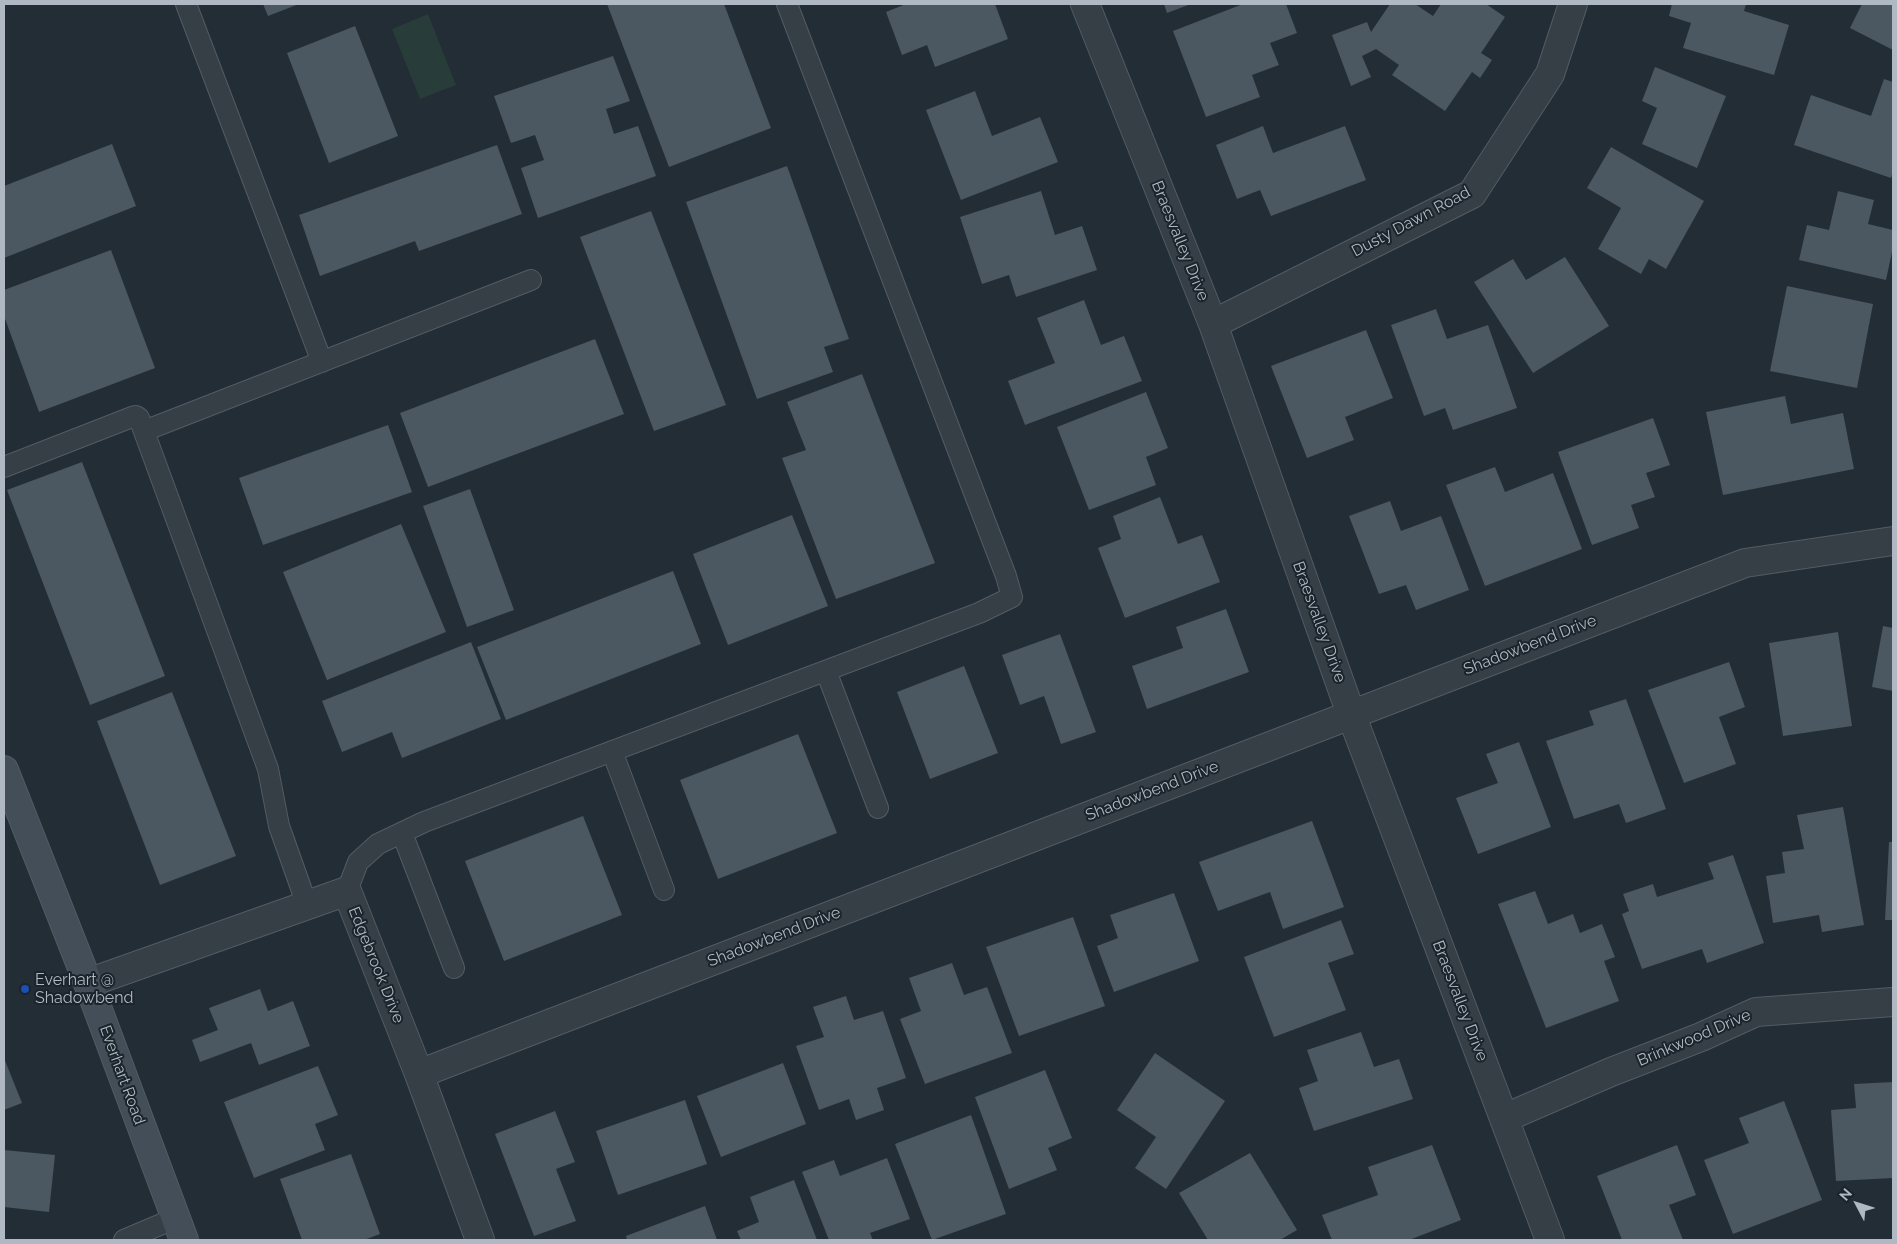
<!DOCTYPE html>
<html>
<head>
<meta charset="utf-8">
<style>
  body { margin:0 }
  #map { position:relative; width:1897px; height:1244px; overflow:hidden; background:#232d35; font-family:Raleway,sans-serif }
  canvas { display:block }
  .frame { position:absolute; inset:0; border:5px solid #b0b9c3; pointer-events:none }
  .north { position:absolute; left:1832px; top:1179px; width:50px; height:50px; -webkit-text-stroke:4px #1b232b; paint-order:stroke; rotate:310deg; font-size:14px; font-weight:700; line-height:20px; text-align:center; color:#b0b9c3 }
  .north::after { content:''; display:block; margin:auto; width:18px; height:22px; background:#b0b9c3; clip-path:polygon(50% 0,100% 100%,50% 72%,0 100%) }
</style>
</head>
<body>
<div id="map">
<canvas width="1897" height="1244"></canvas>
<div class="frame"></div>
<div class="north">N</div>
</div>
<script>
const ctx = document.querySelector('canvas').getContext('2d');
ctx.lineJoin = 'round';
function fillPath(path, color) {
  ctx.fillStyle = color;
  ctx.fill(path, 'evenodd');
}
function toPath(rows) {
  const path = new Path2D();
  for (const r of rows) {
    path.moveTo(r[0], r[1]);
    for (let i = 2; i < r.length; i += 2) path.lineTo(r[i], r[i + 1]);
  }
  return path;
}
function strokePath(path, color, width, dash) {
  ctx.strokeStyle = color;
  ctx.lineWidth = width;
  ctx.lineCap = dash ? 'butt' : 'round';
  ctx.setLineDash(dash || []);
  ctx.stroke(path);
}
function label(font, color, halo, rows, align = 'center') {
  ctx.font = font + ' Raleway,sans-serif';
  ctx.lineWidth = 4;
  ctx.setLineDash([]);
  ctx.textBaseline = 'middle';
  ctx.strokeStyle = halo;
  ctx.fillStyle = color;
  for (const [text, x, y, turn = 0] of rows) {
    ctx.save();
    ctx.translate(x, y);
    ctx.rotate((+turn || 0) * Math.PI / 180);
    ctx.textAlign = isNaN(turn) ? turn : align;
    if (halo) ctx.strokeText(text, 0, 0);
    ctx.fillText(text, 0, 0);
    ctx.restore();
  }
}
const green = toPath([
  [428,14,456,85,420,99,392,29]
]);
const building = toPath([
  [263,4,299,4,268,16],
  [607,4,724,4,771,128,669,167],
  [906,4,995,4,1008,39,935,67,927,45,902,55,886,12],
  [1164,4,1191,4,1167,13],
  [1243,4,1286,4,1297,33,1270,43,1279,65,1252,75,1260,97,1206,117,1173,31],
  [1390,4,1415,4,1433,16,1441,4,1486,4,1505,17,1481,53,1492,60,1480,78,1472,72,1445,111,1392,75,1399,65,1376,49,1362,56,1371,77,1351,86,1332,35,1367,22,1371,32],
  [1672,4,1746,4,1744,11,1789,25,1774,75,1683,48,1691,23,1669,16],
  [1862,4,1893,4,1893,50,1850,28],
  [355,26,398,136,329,163,287,53],
  [613,56,630,101,606,109,614,134,638,126,656,176,538,218,521,168,544,160,535,135,511,143,494,96],
  [1655,67,1726,96,1697,168,1642,144,1657,108,1642,101],
  [1884,79,1893,82,1893,171,1891,178,1794,145,1811,95,1871,116],
  [975,91,992,136,1040,117,1058,162,961,200,926,110],
  [1263,126,1273,153,1345,126,1366,180,1271,216,1260,190,1237,199,1216,145],
  [112,144,136,206,4,258,4,186],
  [497,145,522,214,419,251,415,241,320,276,299,215],
  [1611,147,1704,201,1666,269,1649,259,1641,274,1598,249,1621,208,1587,188],
  [787,166,849,339,824,347,833,372,757,399,686,202],
  [1041,191,1055,235,1082,226,1097,270,1016,297,1009,275,982,284,960,217],
  [1838,191,1874,200,1868,224,1893,230,1893,247,1886,280,1799,260,1807,225,1829,230],
  [651,211,726,405,654,431,580,237],
  [111,250,155,368,39,412,4,316,4,290],
  [1565,257,1609,326,1533,373,1474,282,1513,259,1526,280],
  [1787,286,1873,304,1857,388,1770,371],
  [1084,300,1101,345,1124,336,1142,381,1025,425,1008,381,1055,363,1037,318],
  [1436,309,1447,339,1488,325,1517,408,1453,430,1445,408,1424,416,1391,325],
  [1366,330,1393,398,1345,417,1354,440,1307,458,1271,366],
  [595,339,624,414,428,487,400,413],
  [862,374,935,563,836,599,782,458,806,450,787,402],
  [1146,392,1168,448,1146,457,1156,485,1089,510,1057,427],
  [1785,396,1791,424,1843,413,1854,469,1723,495,1706,412],
  [1653,418,1670,465,1646,473,1655,497,1631,505,1639,528,1592,545,1558,452],
  [388,425,412,492,263,545,239,478],
  [82,462,165,676,90,705,7,490],
  [1495,467,1505,492,1553,473,1582,549,1485,586,1446,485],
  [470,489,514,610,467,627,423,506],
  [1160,497,1178,544,1202,535,1220,582,1125,618,1098,548,1121,539,1113,516],
  [1390,501,1401,531,1441,516,1469,590,1416,610,1406,585,1379,594,1349,516],
  [792,515,828,606,728,645,693,554],
  [401,524,446,632,327,680,283,572],
  [673,571,701,644,506,720,477,647],
  [1226,609,1249,672,1147,709,1132,666,1183,648,1176,627],
  [1883,626,1893,628,1893,691,1872,687],
  [1838,632,1852,726,1783,736,1769,643],
  [1060,634,1096,732,1061,744,1044,696,1020,705,1002,655],
  [471,642,501,719,402,758,392,732,342,752,322,701],
  [1729,662,1745,707,1719,717,1736,764,1684,783,1648,690],
  [964,666,998,753,930,779,897,692],
  [172,692,236,856,160,885,97,721],
  [1626,699,1666,809,1626,823,1619,804,1574,819,1546,741,1594,725,1589,711],
  [798,734,837,833,718,879,680,780],
  [1519,742,1551,827,1478,854,1456,798,1498,783,1486,754],
  [1843,807,1864,925,1822,932,1819,915,1773,923,1766,876,1785,873,1782,852,1804,849,1797,815],
  [583,816,622,915,504,961,465,861],
  [1312,821,1344,907,1283,929,1270,892,1218,911,1199,862],
  [1889,842,1893,842,1893,920,1885,920],
  [1733,855,1764,943,1707,963,1702,949,1642,969,1622,914,1629,911,1623,894,1653,884,1657,897,1714,879,1708,863],
  [1535,891,1548,924,1573,914,1580,933,1602,924,1615,957,1604,961,1619,1001,1546,1028,1498,904],
  [1174,893,1199,961,1114,992,1097,946,1118,938,1110,915],
  [1073,917,1105,1006,1019,1036,986,947],
  [1341,920,1354,954,1328,963,1346,1010,1274,1037,1244,957],
  [952,963,964,995,987,987,1012,1053,925,1084,900,1019,921,1011,909,978],
  [260,989,268,1011,293,1001,310,1046,259,1065,251,1043,200,1062,192,1040,218,1030,209,1008],
  [846,996,854,1020,883,1011,906,1078,877,1088,884,1110,856,1120,849,1099,819,1110,796,1046,824,1037,813,1007],
  [1361,1032,1374,1067,1399,1059,1413,1099,1314,1131,1299,1088,1318,1081,1307,1050],
  [1155,1053,1225,1101,1166,1189,1135,1168,1156,1137,1117,1110],
  [4,1058,22,1103,4,1110],
  [783,1063,806,1124,721,1157,697,1096],
  [318,1066,338,1115,315,1124,325,1150,254,1178,224,1102],
  [1045,1070,1072,1138,1048,1148,1057,1170,1009,1189,975,1097],
  [1893,1082,1893,1178,1836,1181,1831,1110,1856,1108,1854,1084],
  [685,1100,707,1164,618,1195,596,1131],
  [1784,1101,1822,1200,1733,1234,1704,1160,1749,1143,1739,1118],
  [555,1111,575,1162,556,1169,576,1221,534,1236,495,1134],
  [971,1115,1006,1214,932,1240,895,1144],
  [1432,1145,1461,1220,1409,1240,1332,1240,1322,1215,1378,1195,1368,1167],
  [1677,1145,1696,1195,1669,1205,1683,1240,1622,1240,1597,1176],
  [4,1150,55,1155,49,1212,4,1207],
  [1250,1153,1297,1230,1280,1240,1208,1240,1179,1193],
  [351,1154,380,1234,364,1240,302,1240,280,1179],
  [887,1158,910,1219,870,1233,873,1240,829,1240,802,1172,834,1160,840,1176],
  [794,1180,817,1240,741,1240,737,1231,759,1222,750,1197],
  [705,1206,717,1240,627,1240,626,1236]
]);
const lane = toPath([
  [186,4,322,362],
  [144,431,531,280],
  [4,467,132,417,136,416,139,418,268,769,279,826,307,905],
  [826,671,878,808],
  [612,751,664,890],
  [402,833,454,968],
  [347,891,358,862,378,844,424,822,979,613,1012,597,1006,576,787,4],
  [124,1240,176,1218]
]);
const street = toPath([
  [1085,4,1213,324,1351,714,1550,1240],
  [1213,324,1472,194,1550,74,1573,4],
  [88,983,347,891,419,1074,480,1240],
  [419,1074,1745,563,1893,541],
  [1505,1118,1611,1072,1701,1037,1756,1012,1893,1002]
]);
const secondary = toPath([
  [4,770,88,983,184,1240]
]);
const markers = [
  [25,989,5,"#1a4fb4"]
];
const streetNames = [
  ["Dusty Dawn Road",1411,222,-28],
  ["Braesvalley Drive",1180,241,68],
  ["Braesvalley Drive",1319,622,70],
  ["Shadowbend Drive",1530,645,-21],
  ["Shadowbend Drive",1152,791,-21],
  ["Shadowbend Drive",774,937,-21],
  ["Edgebrook Drive",376,965,68],
  ["Braesvalley Drive",1460,1001,69],
  ["Brinkwood Drive",1694,1038,-23],
  ["Everhart Road",122,1075,70]
];
const poiNames = [
  ["Everhart @",35,980],
  ["Shadowbend",35,998]
];
fillPath(green, '#283c3a');
fillPath(building, '#4b5761');
strokePath(lane, '#535c64', 22);
strokePath(street, '#535c64', 30);
strokePath(secondary, '#535c64', 30);
strokePath(lane, '#363e46', 20);
strokePath(street, '#363e46', 28);
strokePath(secondary, '#444e59', 28);
for (const [x, y, r, color] of markers) {
  const dot = new Path2D();
  dot.arc(x, y, r, 0, 2 * Math.PI);
  ctx.fillStyle = color;
  ctx.fill(dot);
  strokePath(dot, '#1b232b', 2);
}
label('16px', '#b0b9c3', '#1b232b', streetNames);
label('16px', '#b0b9c3', '#1b232b', poiNames, 'left');
</script>
</body>
</html>
